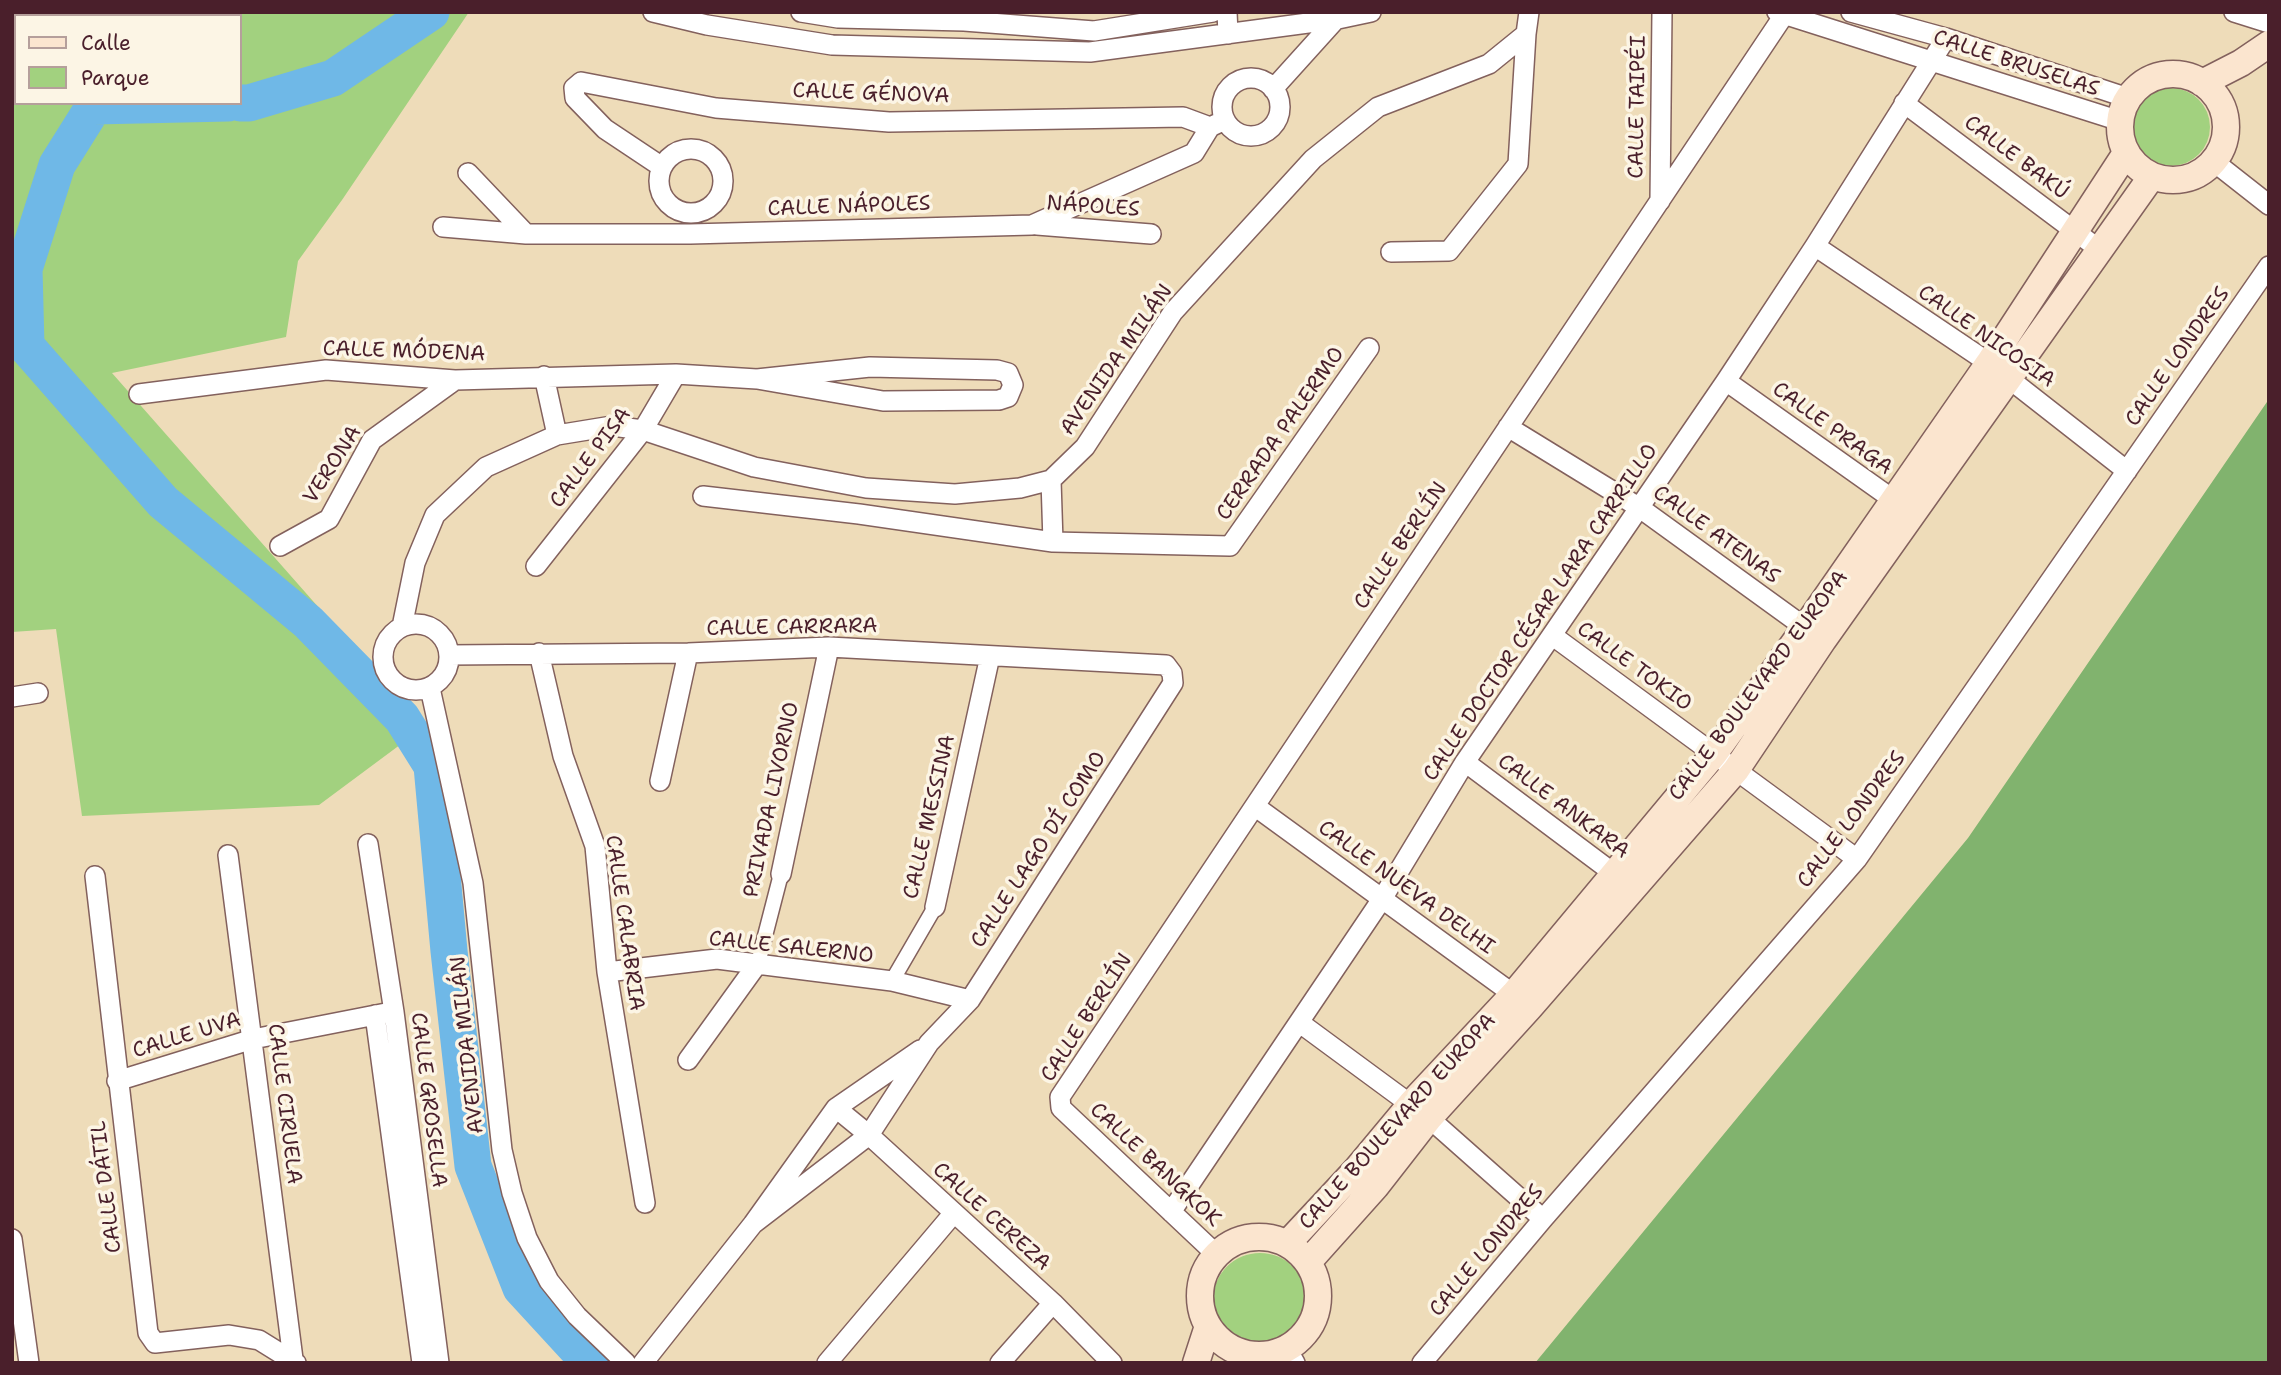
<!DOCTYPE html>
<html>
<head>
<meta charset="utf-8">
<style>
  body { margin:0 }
  #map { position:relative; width:2281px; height:1375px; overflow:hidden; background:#eedcb9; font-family:"Shantell Sans",sans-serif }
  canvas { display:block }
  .frame { position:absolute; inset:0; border:14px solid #4a1f2b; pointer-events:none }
  .legend { position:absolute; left:14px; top:14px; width:228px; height:91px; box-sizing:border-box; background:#fcf5e5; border:2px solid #b59f9b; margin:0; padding:9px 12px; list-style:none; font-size:21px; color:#4a1f2b }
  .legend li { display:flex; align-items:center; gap:14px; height:35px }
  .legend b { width:35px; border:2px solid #b59f9b }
</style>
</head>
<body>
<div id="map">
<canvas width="2281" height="1375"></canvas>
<div class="frame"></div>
<ul class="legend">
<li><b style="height:9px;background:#fbe5cf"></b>Calle</li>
<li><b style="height:19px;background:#a2d17f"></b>Parque</li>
</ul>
</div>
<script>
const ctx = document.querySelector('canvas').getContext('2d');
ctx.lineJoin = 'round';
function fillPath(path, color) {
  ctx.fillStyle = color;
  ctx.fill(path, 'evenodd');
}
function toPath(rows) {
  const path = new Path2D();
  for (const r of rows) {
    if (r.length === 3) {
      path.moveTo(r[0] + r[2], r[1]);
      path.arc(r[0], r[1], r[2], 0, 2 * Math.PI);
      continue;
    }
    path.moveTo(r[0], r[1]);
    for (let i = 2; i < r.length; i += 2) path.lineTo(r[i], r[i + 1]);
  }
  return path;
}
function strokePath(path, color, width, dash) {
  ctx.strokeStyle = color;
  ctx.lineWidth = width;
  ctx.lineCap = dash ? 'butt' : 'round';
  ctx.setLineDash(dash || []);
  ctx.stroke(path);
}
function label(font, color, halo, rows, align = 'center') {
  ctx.font = font + ' "Shantell Sans",sans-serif';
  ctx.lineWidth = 7;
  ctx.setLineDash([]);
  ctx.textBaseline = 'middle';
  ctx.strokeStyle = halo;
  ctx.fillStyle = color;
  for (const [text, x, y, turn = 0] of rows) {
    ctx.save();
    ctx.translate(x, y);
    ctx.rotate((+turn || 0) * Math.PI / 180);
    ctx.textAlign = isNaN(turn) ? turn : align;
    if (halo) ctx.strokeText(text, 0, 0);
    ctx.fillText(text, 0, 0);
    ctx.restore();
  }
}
const green = toPath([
  [12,12,469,12,342,200,298,261,286,337,112,373,424,727,319,805,82,816,56,629,12,632],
  [16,16,240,16,240,103,16,103],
  [2171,127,39],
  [1260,1300,47]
]);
const forest = toPath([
  [2269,399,2269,1363,1535,1363,1968,838]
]);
const river = toPath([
  [228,103,94,106,57,165,24,269,26,346,163,502,308,622,402,718,432,766,449,951,473,1166,521,1288,590,1363],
  [240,103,249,103,333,78,431,12]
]);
const pedestrian = toPath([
  [758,963,781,874],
  [892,981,935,907]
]);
const minor = toPath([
  [653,12,707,25,832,45,1090,52,1338,19,1371,12],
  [801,12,838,18,964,21,1094,31,1213,12],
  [1227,12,1228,34],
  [1777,12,2120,121],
  [1851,12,1946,38,2128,98],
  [2234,12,2269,23],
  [1251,107,29],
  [1273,89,1338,17],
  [1904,103,2100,250],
  [691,181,32],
  [2213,161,2269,205],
  [662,167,605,129,575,98,574,88,581,82,716,108,889,122,1183,117,1210,127],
  [468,173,526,234],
  [1660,201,1662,12],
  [1037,225,1151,234],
  [443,227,526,234,690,234,1032,225,1194,153,1210,127,1225,120],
  [1815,246,1989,363,2127,471],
  [1391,252,1449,251,1518,164,1526,34,1529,12],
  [544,376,557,435],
  [1726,381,1905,508],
  [139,394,326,370,455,380,676,374,757,379,870,367,997,370,1008,373,1013,385,1008,397,999,400,883,401,757,379],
  [1508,427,1640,508,1814,634],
  [1051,480,1053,542],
  [703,496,859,514,1053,542,1230,546,1369,348],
  [280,546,329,519,372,440,455,380],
  [536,566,643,430,676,374],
  [416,657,33],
  [402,627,415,563,435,515,486,467,557,435,612,426,643,430,754,467,866,488,955,494,1020,488,1051,480,1085,447,1173,312,1313,159,1378,107,1489,64,1526,34],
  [1553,636,1857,859],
  [539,653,563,756,595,846,607,972,645,1203],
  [449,655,688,653,829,647,1166,665,1172,673,1173,683,970,1000,929,1043,869,1135,753,1224],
  [430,688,473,883,502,1150,512,1193,527,1238,549,1281,577,1316,626,1363],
  [12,697,38,693],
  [1465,762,1624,881],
  [660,781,688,653],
  [1256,807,1524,1002],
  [368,844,394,1012,439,1363],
  [228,855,293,1359],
  [781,874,829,647],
  [95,876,148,1333,155,1343,229,1335,259,1340,296,1363],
  [935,907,990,656],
  [607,972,717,959,892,981,970,1000],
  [375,1015,422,1363],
  [1300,1023,1429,1118,1543,1219],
  [688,1060,758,963],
  [117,1081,253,1039,386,1013],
  [836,1108,869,1135,1053,1303,1112,1363],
  [1171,1212,1382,899,1465,762,1726,381,1815,246,1946,38],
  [12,1239,29,1363],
  [1217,1255,1061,1108,1060,1097,1786,12],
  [1287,1349,1295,1363],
  [643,1363,753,1224,836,1108,920,1050],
  [827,1363,953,1214],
  [1000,1363,1053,1303],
  [1422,1363,1543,1219,1857,859,2269,266]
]);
const secondary = toPath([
  [2173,127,53],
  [2202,83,2241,63,2269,44],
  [1259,1296,59],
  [1287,1244,1356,1170,1411,1104,1514,994,1714,754,1805,628,1989,363,2126,153],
  [1308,1262,1376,1186,1429,1118,1530,1007,1736,770,1823,640,2152,176],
  [1196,1363,1208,1326]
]);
const streetNames = [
  ["CALLE BRUSELAS",2016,64,18],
  ["CALLE GÉNOVA",871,94,2],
  ["CALLE TAIPÉI",1638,107,-89],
  ["CALLE BAKÚ",2016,158,37],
  ["CALLE NÁPOLES",849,207,-2],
  ["NÁPOLES",1093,207,4],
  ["CALLE NICOSIA",1986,337,35],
  ["CALLE MÓDENA",404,352,2],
  ["CALLE LONDRES",2178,357,-55],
  ["AVENIDA MILÁN",1117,360,-55],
  ["CALLE PRAGA",1832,429,36],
  ["CERRADA PALERMO",1281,434,-55],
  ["CALLE PISA",591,458,-53],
  ["VERONA",333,465,-57],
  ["CALLE ATENAS",1716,535,36],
  ["CALLE BERLÍN",1401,546,-56],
  ["CALLE DOCTOR CÉSAR LARA CARRILLO",1541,613,-56],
  ["CALLE CARRARA",792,628,-1],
  ["CALLE TOKIO",1634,667,36],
  ["CALLE BOULEVARD EUROPA",1759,686,-53],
  ["PRIVADA LIVORNO",772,800,-78],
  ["CALLE ANKARA",1563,807,37],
  ["CALLE MESSINA",930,817,-77],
  ["CALLE LONDRES",1852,820,-53],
  ["CALLE LAGO DÍ COMO",1039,850,-57],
  ["CALLE NUEVA DELHI",1406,888,36],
  ["CALLE CALABRIA",624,923,82],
  ["CALLE SALERNO",791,948,6],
  ["CALLE BERLÍN",1087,1018,-57],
  ["CALLE UVA",187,1036,-17],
  ["AVENIDA MILÁN",468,1045,-96],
  ["CALLE GROSELLA",428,1100,83],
  ["CALLE CIRUELA",284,1104,83],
  ["CALLE BOULEVARD EUROPA",1398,1122,-48],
  ["CALLE BANGKOK",1155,1165,43],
  ["CALLE DÁTIL",107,1187,-97],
  ["CALLE CEREZA",991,1217,42],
  ["CALLE LONDRES",1487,1251,-50]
];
fillPath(green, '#a2d17f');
fillPath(forest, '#81b36e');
strokePath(river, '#6fb8e7', 37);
strokePath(pedestrian, '#83615d', 17);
strokePath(minor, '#83615d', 22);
strokePath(secondary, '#83615d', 29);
strokePath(pedestrian, '#fff', 14);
strokePath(minor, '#fff', 19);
strokePath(secondary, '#fbe5cf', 26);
label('21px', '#4a1f2b', '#fcf5e5', streetNames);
</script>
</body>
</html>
